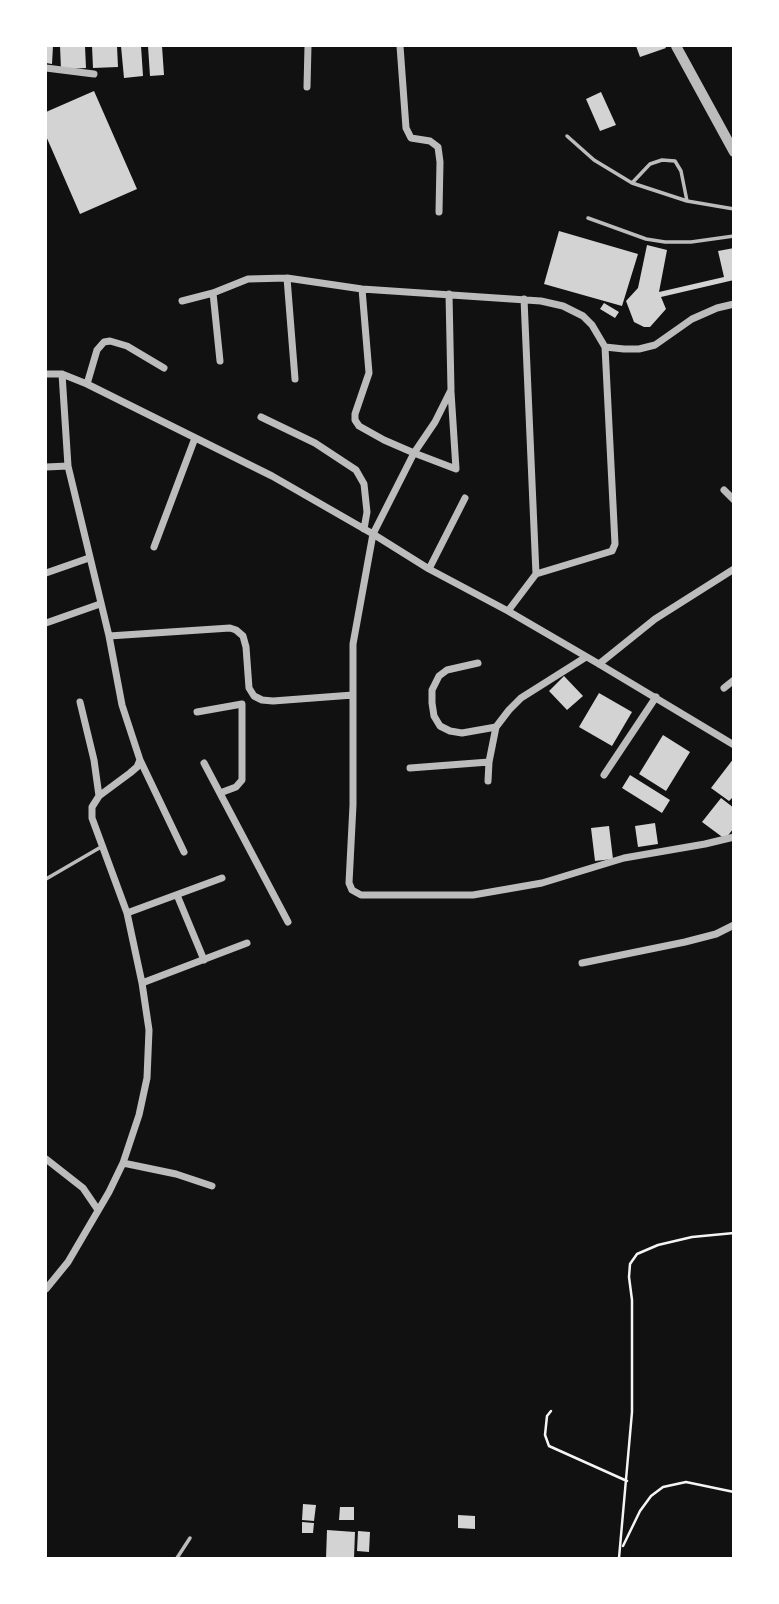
<!DOCTYPE html>
<html>
<head>
<meta charset="utf-8">
<style>
  body { margin:0 }
  #map { position:relative; width:779px; height:1604px; overflow:hidden; background:#111; font-family:Lato,sans-serif }
  canvas { display:block }
  .frame { position:absolute; inset:0; border:47px solid #fff; pointer-events:none }
</style>
</head>
<body>
<div id="map">
<canvas width="779" height="1604"></canvas>
<div class="frame"></div>
</div>
<script>
const ctx = document.querySelector('canvas').getContext('2d');
ctx.lineJoin = 'round';
function fillPath(path, color) {
  ctx.fillStyle = color;
  ctx.fill(path, 'evenodd');
}
function toPath(rows) {
  const path = new Path2D();
  for (const r of rows) {
    path.moveTo(r[0], r[1]);
    for (let i = 2; i < r.length; i += 2) path.lineTo(r[i], r[i + 1]);
  }
  return path;
}
function strokePath(path, color, width, dash) {
  ctx.strokeStyle = color;
  ctx.lineWidth = width;
  ctx.lineCap = dash ? 'butt' : 'round';
  ctx.setLineDash(dash || []);
  ctx.stroke(path);
}
const building = toPath([
  [46,46,53,46,52,64,46,63],
  [60,46,85,46,86,68,61,69],
  [92,46,117,46,118,67,93,68],
  [121,46,141,46,143,76,124,78],
  [148,46,162,46,164,75,150,76],
  [636,46,665,46,666,48,640,57],
  [94,91,137,189,80,214,46,136,46,112],
  [601,92,616,125,600,131,586,99],
  [559,231,638,254,622,306,544,284],
  [647,245,667,250,659,292,724,277,718,251,734,248,734,280,661,297,666,309,650,327,644,327,634,322,626,301,638,288],
  [604,303,619,312,615,318,600,309],
  [564,676,583,696,567,710,549,691],
  [599,693,632,712,612,746,579,727],
  [663,735,690,752,666,791,639,774],
  [734,758,734,796,729,801,711,788],
  [630,775,670,800,662,813,622,788],
  [721,798,734,808,734,828,725,839,702,822],
  [655,823,658,844,638,847,635,826],
  [609,826,613,859,595,861,591,828],
  [303,1504,316,1505,314,1521,302,1520],
  [340,1507,354,1507,354,1520,339,1520],
  [458,1515,475,1516,475,1529,458,1528],
  [302,1522,314,1523,313,1533,302,1533],
  [327,1530,355,1532,354,1558,326,1558],
  [358,1531,370,1532,369,1552,357,1551]
]);
const path = toPath([
  [551,1411,547,1416,545,1435,549,1446,627,1481],
  [623,1546,640,1511,651,1496,663,1487,686,1482,734,1492],
  [619,1558,632,1412,632,1300,629,1277,630,1264,637,1254,658,1245,692,1237,734,1233]
]);
const service = toPath([
  [567,136,594,160,632,183,687,201,734,209],
  [632,183,650,164,662,160,675,161,681,171,687,201],
  [588,218,646,239,665,242,691,242,734,236],
  [46,879,101,847],
  [177,1558,190,1538]
]);
const minor = toPath([
  [400,46,406,128,411,138,430,141,438,147,440,162,439,212],
  [46,68,94,74],
  [307,87,308,46],
  [287,278,295,379],
  [362,289,369,373,355,414,355,420,359,426,384,440,414,453,456,469,451,392],
  [213,293,220,361],
  [449,294,451,390,435,422,414,453,373,534,353,644,353,805,349,883,352,890,361,895,473,895,542,883,624,858,705,844,734,837],
  [524,299,536,574],
  [182,301,213,293,248,279,287,278,362,289,541,301,563,306,583,316,592,325,605,347,624,349,639,349,655,345,692,319,717,308,734,304],
  [46,374,62,374,87,384,272,476,373,534,429,569,508,611,599,664,734,745],
  [87,384,97,350,104,342,110,341,127,346,164,368],
  [261,417,315,443,356,470,364,484,367,512,364,529],
  [46,467,68,466],
  [724,490,734,500],
  [154,547,195,438],
  [429,569,465,498],
  [46,573,89,558],
  [508,611,536,574,612,551,615,544,605,347],
  [46,623,100,604],
  [109,636,230,628,236,630,243,636,246,647,249,688,254,696,262,700,273,701,353,695],
  [478,663,447,670,439,676,432,690,432,703,434,716,440,726,450,731,462,733,496,727],
  [599,664,655,619,734,569],
  [724,688,734,680],
  [80,702,94,760,99,796],
  [197,712,242,704,242,780,236,787,220,793],
  [140,760,184,852],
  [204,763,288,922],
  [410,768,489,762],
  [604,775,656,697],
  [488,781,489,762,496,727,509,710,521,698,586,657],
  [177,895,204,960],
  [127,913,222,878],
  [582,963,685,942,716,934,734,925],
  [142,983,247,943],
  [46,1159,83,1188,98,1210],
  [123,1163,176,1174,212,1186],
  [46,1289,68,1262,109,1192,123,1163,139,1115,147,1078,149,1030,142,983,127,913,92,818,92,807,99,796,130,773,137,767,140,760,122,705,109,636,68,466,62,374]
]);
const tertiary = toPath([
  [676,46,734,152]
]);
fillPath(building, '#d3d3d3');
strokePath(path, '#f5f5f5', 2.5);
strokePath(service, '#bcbcbc', 3.5);
strokePath(minor, '#bcbcbc', 7);
strokePath(tertiary, '#bcbcbc', 10);
</script>
</body>
</html>
